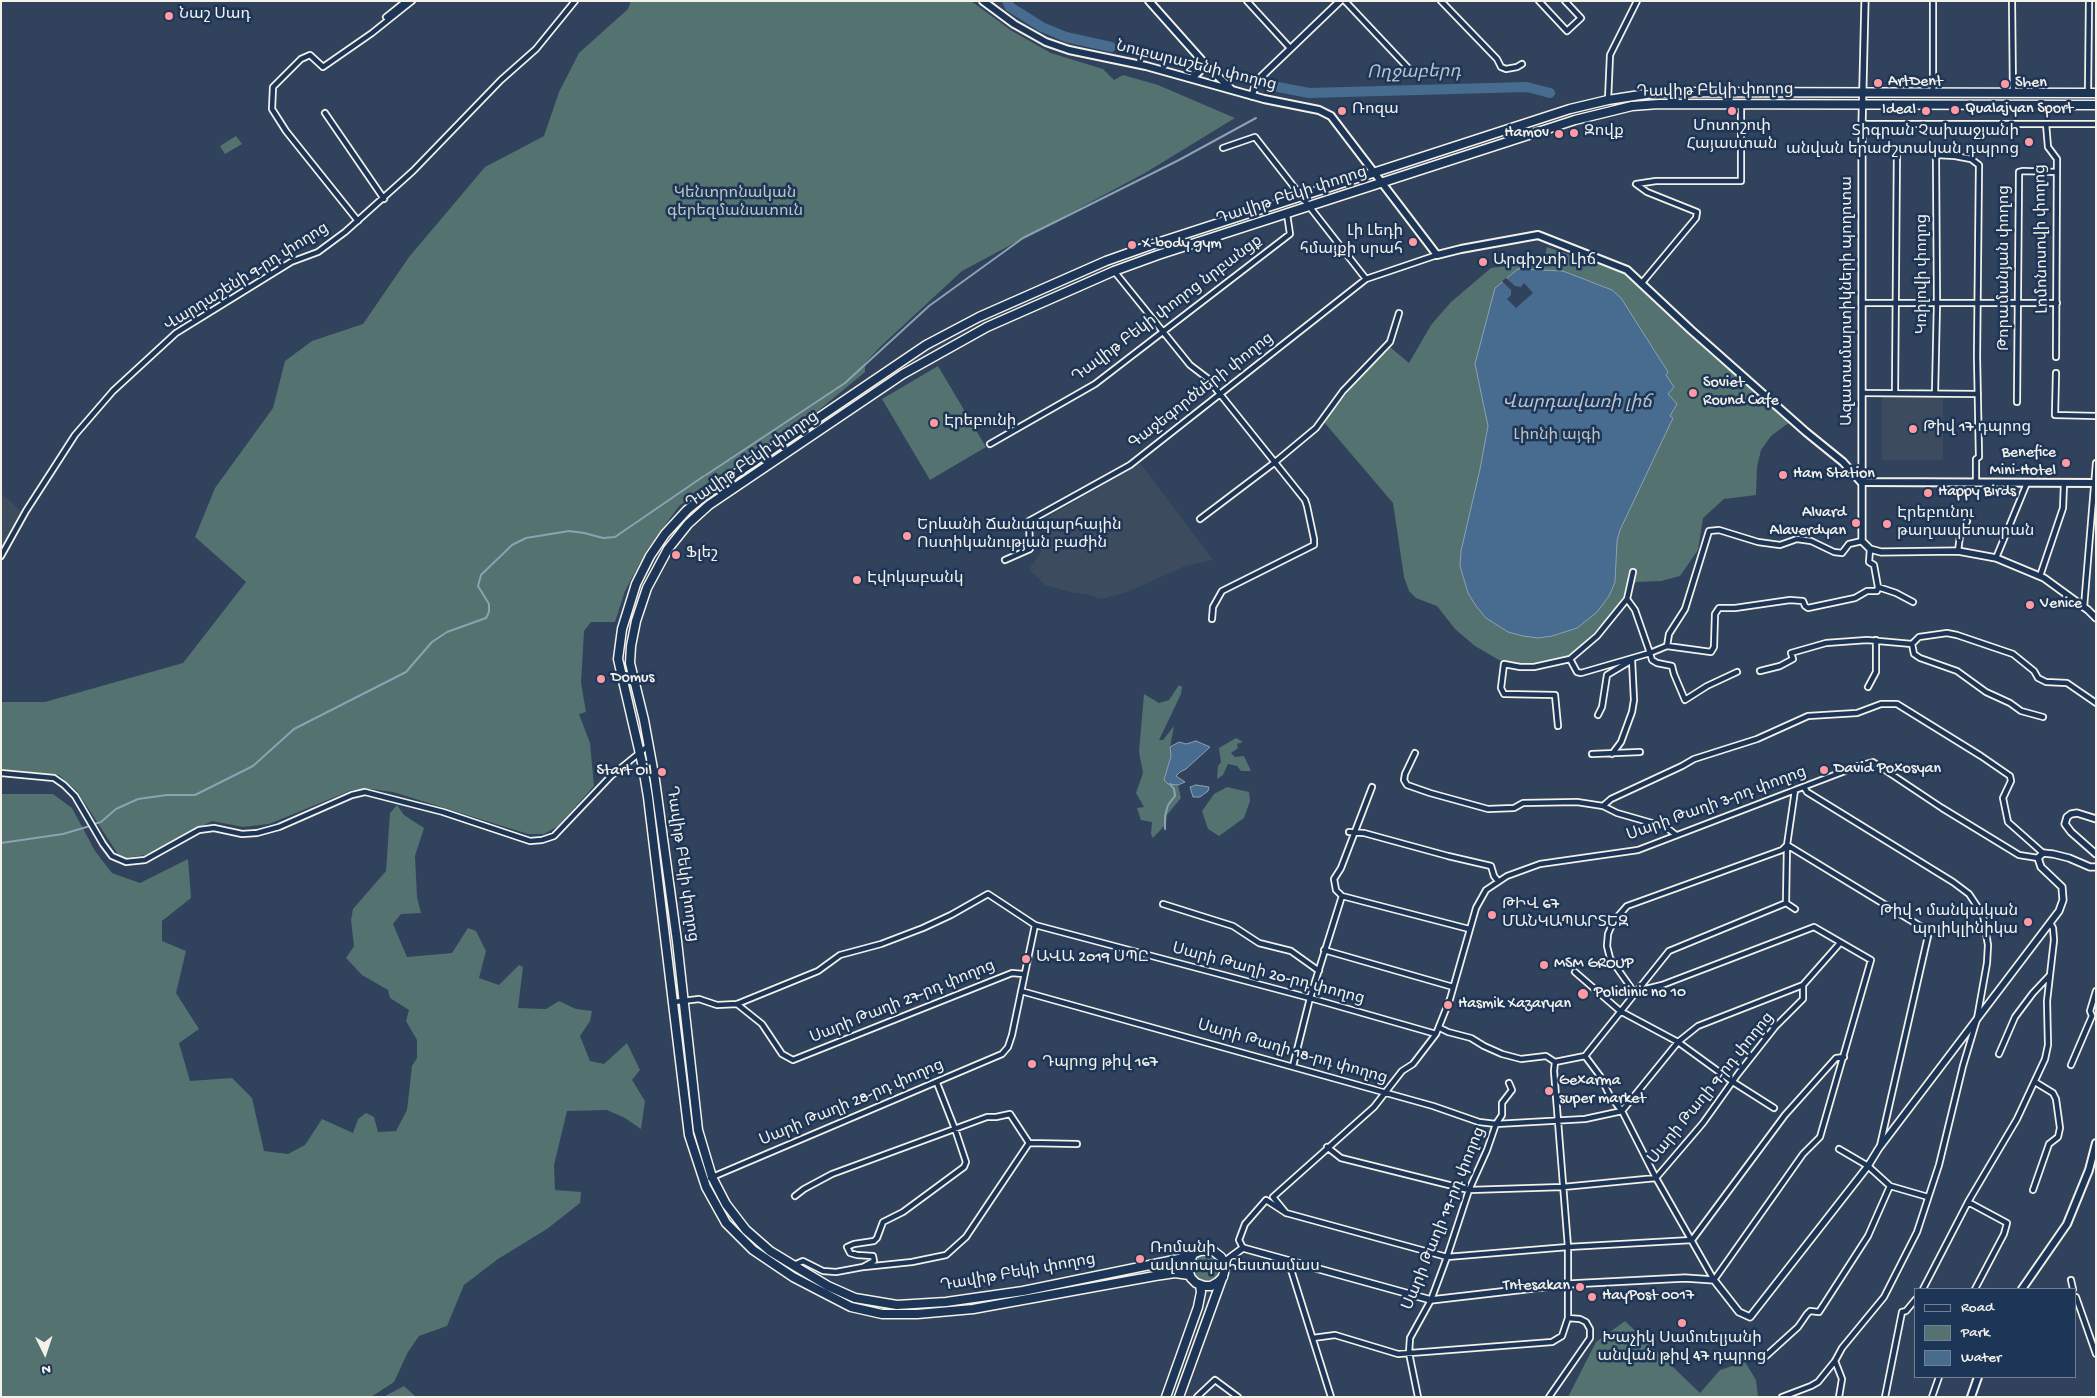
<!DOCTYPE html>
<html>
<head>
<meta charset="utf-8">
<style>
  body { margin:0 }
  #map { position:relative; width:2097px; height:1398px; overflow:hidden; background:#30425c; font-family:"Gochi Hand",sans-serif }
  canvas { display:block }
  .frame { position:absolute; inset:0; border:2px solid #f4f1e8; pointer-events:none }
  .legend { position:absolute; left:1914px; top:1288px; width:162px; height:90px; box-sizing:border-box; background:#1d3557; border:1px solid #738091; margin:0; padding:6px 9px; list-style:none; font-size:15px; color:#f4f1e8 }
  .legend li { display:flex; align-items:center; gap:10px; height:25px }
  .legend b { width:25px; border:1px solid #738091 }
  .north { position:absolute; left:20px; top:1328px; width:50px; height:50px; -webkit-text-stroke:4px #1d3557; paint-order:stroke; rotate:176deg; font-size:14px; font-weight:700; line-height:20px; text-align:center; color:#f4f1e8 }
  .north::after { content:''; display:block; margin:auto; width:18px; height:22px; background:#f4f1e8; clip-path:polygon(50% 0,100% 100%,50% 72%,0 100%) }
</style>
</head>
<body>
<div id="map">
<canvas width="2097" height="1398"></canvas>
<div class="frame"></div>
<ul class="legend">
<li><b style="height:6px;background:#1d3557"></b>Road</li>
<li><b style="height:14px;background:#547270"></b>Park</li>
<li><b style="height:14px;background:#486c8f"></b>Water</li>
</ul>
<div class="north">N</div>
</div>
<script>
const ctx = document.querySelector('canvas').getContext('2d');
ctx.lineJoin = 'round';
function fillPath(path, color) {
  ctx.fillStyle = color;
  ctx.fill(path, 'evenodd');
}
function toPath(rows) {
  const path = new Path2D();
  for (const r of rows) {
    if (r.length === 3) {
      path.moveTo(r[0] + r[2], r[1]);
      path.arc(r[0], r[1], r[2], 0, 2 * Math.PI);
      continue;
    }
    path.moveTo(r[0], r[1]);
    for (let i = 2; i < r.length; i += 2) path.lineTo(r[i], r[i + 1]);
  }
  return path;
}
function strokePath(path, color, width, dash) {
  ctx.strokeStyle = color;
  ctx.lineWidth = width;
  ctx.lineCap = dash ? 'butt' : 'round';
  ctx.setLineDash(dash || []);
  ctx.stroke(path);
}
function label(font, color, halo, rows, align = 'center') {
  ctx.font = font + ' "Gochi Hand","Noto Sans Armenian",sans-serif';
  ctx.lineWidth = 5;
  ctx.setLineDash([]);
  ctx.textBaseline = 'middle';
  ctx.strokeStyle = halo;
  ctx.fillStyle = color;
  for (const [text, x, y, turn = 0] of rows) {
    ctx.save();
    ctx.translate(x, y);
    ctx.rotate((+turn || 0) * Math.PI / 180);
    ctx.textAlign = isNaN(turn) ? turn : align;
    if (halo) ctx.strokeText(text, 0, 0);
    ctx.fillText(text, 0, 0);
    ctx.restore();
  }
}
const built = toPath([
  [1882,397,1943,397,1943,460,1882,460],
  [1140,463,1213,560,1185,566,1128,592,1101,599,1090,595,1070,592,1045,585,1029,569,1041,553,1039,528,1043,520],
  [1,493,22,512,1,550]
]);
const green = toPath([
  [631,1,971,1,1012,31,1051,53,1103,69,1114,80,1123,75,1158,85,1235,118,1145,173,962,271,880,347,865,363,865,372,796,429,735,466,679,506,647,550,625,591,615,622,591,622,584,631,581,683,586,712,579,714,590,743,594,786,558,826,544,834,528,834,393,792,371,789,352,790,269,824,243,827,212,821,145,855,121,859,77,791,59,775,1,769,1,702,45,702,183,663,246,582,195,537,215,488,273,408,285,361,312,341,363,324,409,257,485,167,544,136,559,92,579,53,628,9],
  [236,136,242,144,225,154,220,146],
  [1547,247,1626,274,1713,356,1790,422,1771,436,1761,450,1757,467,1756,495,1724,499,1703,518,1698,550,1680,576,1661,581,1636,582,1607,619,1581,646,1567,657,1552,662,1520,665,1499,660,1475,646,1455,629,1437,606,1416,598,1409,591,1404,577,1393,503,1324,422,1355,383,1390,347,1409,363,1431,325,1451,302,1491,268,1544,261],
  [938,366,986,447,930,480,882,399],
  [1179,685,1182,687,1181,694,1159,740,1163,740,1174,726,1170,747,1171,756,1164,780,1168,784,1178,785,1181,798,1167,815,1166,824,1153,838,1151,834,1152,822,1141,820,1137,808,1144,807,1136,793,1143,773,1139,752,1144,694,1159,703,1169,700],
  [1236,738,1243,742,1237,744,1238,748,1231,753,1235,757,1244,756,1251,771,1241,771,1237,766,1228,764,1223,775,1217,779,1218,766,1221,762,1219,748],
  [1227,787,1249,792,1250,801,1244,818,1219,836,1208,829,1202,811,1214,794],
  [1,794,53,794,72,808,95,851,112,873,140,883,188,859,191,898,162,921,162,941,186,951,176,993,199,1029,179,1043,190,1081,232,1078,252,1098,264,1151,288,1154,305,1145,322,1119,353,1133,358,1119,366,1113,374,1117,378,1132,396,1131,407,1110,412,1066,417,1058,417,1040,406,1021,409,1010,390,998,388,990,362,975,346,958,354,946,351,920,353,909,386,871,390,813,397,805,404,815,424,828,415,856,417,897,421,913,401,914,393,924,407,957,452,953,468,928,476,931,486,951,479,978,499,985,519,965,523,967,518,1008,546,1009,559,1001,576,1009,592,1011,590,1021,580,1036,590,1061,604,1064,627,1043,640,1070,632,1080,645,1101,641,1129,625,1118,607,1110,567,1111,554,1165,555,1190,581,1192,580,1203,547,1229,498,1259,464,1285,447,1326,419,1336,408,1352,394,1382,371,1397,1,1397],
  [1206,1267,14],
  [1625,1321,1700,1393,1720,1370,1745,1362,1756,1380,1758,1397,1568,1397,1596,1342],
  [404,1386,416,1397,385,1397,385,1396]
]);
const water = toPath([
  [1518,269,1563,271,1612,290,1621,298,1668,372,1666,375,1674,387,1668,394,1677,404,1670,416,1673,418,1620,530,1617,541,1615,582,1609,596,1597,612,1577,628,1552,636,1538,638,1523,636,1508,632,1486,618,1476,606,1468,593,1460,566,1461,551,1480,469,1488,426,1475,364,1495,288,1518,269],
  [1196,741,1210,747,1186,769,1180,772,1176,776,1185,782,1178,785,1168,784,1164,780,1171,756,1170,747,1179,742,1186,744,1196,741],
  [1196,785,1209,787,1208,791,1200,797,1193,797,1190,787,1196,785]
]);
const pier = toPath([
  [1506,278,1515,286,1521,287,1524,283,1533,293,1516,308,1507,299,1511,295,1511,290,1502,281]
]);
const stream = toPath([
  [706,475,845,383,929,306,1023,238,1179,160,1256,118],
  [94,824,101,822,116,809,138,799,167,795,195,795,253,766,294,729,406,672,432,642,447,632,486,618,489,612,489,604,478,586,481,575,512,545,526,538,569,531,584,533,603,538,615,537,704,476],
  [1165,829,1165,816,1168,805,1175,796,1174,789,1170,784],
  [1,843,63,834,90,826]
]);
const river = toPath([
  [1007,1,1010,7,1042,27,1066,37,1111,47],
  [1278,87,1309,93,1527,87,1550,93]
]);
const minor = toPath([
  [1247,1,1290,48],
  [1345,1,1411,71],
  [1441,1,1497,59,1501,67,1506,69,1517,67,1522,64],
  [1539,1,1567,31,1581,18,1565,1],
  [2012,1,2013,93],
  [386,17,406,1],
  [1933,93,1933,1],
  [2088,93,2089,1],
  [1608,100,1610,55,1637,1],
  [325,113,384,199],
  [1862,124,2096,124],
  [2046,124,2048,147,2057,159,2056,357],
  [1223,148,1255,137,1366,279],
  [358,221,286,131,272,109,273,87,301,59,310,55,323,67,372,33,412,1],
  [1114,271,1190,365,1207,378,1220,394,1305,500,1307,506,1314,539,1314,545,1222,591,1213,607,1212,619],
  [1641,284,1696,218,1697,212,1647,192,1636,184,1656,181,1741,181,1741,104],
  [1864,303,2057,303],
  [2056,373,2055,415,2096,416],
  [1863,393,1978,394],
  [1895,393,1897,147],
  [1935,393,1937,303,1936,159,1937,155,1955,156,1971,159,1979,165,1977,356,1979,457,1976,459,1976,483],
  [2017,402,2019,175,2019,172,2023,171,2057,172],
  [990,444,1095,384,1290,234,1287,214],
  [1200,519,1274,463,1316,428,1343,391,1390,342,1399,313],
  [1958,551,1960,536,1967,521],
  [1,556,26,511,75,435,113,391,176,333,291,262,318,252,345,232,413,171,501,80,536,49,575,1],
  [1996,558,2027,483],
  [1005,560,1030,549,1029,521,1130,465,1366,279,1437,255],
  [2040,576,2063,508,2064,483],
  [1878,587,1896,593,1913,602],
  [2084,607,2096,463],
  [1912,644,1914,654,1920,658,1957,671,1986,692,2010,703,2021,711,2043,717],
  [1667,646,1669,634,1685,609,1709,531,1719,530,1758,542,1780,545,1797,539,1811,541,1834,552,1842,553,1849,544,1862,541],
  [1570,659,1577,672,1581,673,1650,653,1635,610,1627,599],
  [1760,671,1780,666,1793,659,1791,653,1826,643,1867,640,1912,644,1919,637,1947,633,1957,635,2013,654,2034,671,2038,678,2046,682,2067,683,2096,703],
  [1737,672,1707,686,1685,700,1674,674,1672,666,1657,663,1652,660,1650,653,1667,646,1711,652,1714,647,1715,614,1719,608,1735,608,1790,600,1803,601,1805,606,1808,608,1855,598,1867,591,1877,591,1878,587,1874,565,1869,562,1870,549],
  [1868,687,1876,672,1876,640],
  [1598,715,1602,707,1607,675,1632,660,1634,700,1632,712,1621,742,1612,754],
  [1558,726,1555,695,1504,694,1501,688,1504,664,1520,667,1534,667,1570,659,1597,636,1627,599,1633,572],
  [1415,753,1405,774,1404,780,1407,785,1430,793,1488,809,1514,808,1523,803,1577,802,1603,806,1617,813,1666,827,1676,835],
  [1592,754,1640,752],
  [1,773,54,778,64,785,75,796,103,844,112,856,126,862,145,860,199,830,214,828,242,834,257,833,279,827,352,795,365,792,443,812,530,841,542,840,554,836,611,776,648,746],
  [1372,787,1341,868,1334,879,1336,890,1342,896,1469,929],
  [1603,806,1611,799,1682,766,1694,759,1757,739,1808,716,1857,713,1881,704,1897,704,1981,756,2010,776,2011,781,2003,798,2008,822,2043,853],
  [1349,832,1364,833,1448,856,1491,866,1494,876,1498,881],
  [1786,903,1787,845,1795,790],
  [1786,903,1795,909],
  [1163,904,1233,926,1259,943,1291,951,1319,971],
  [1324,950,1453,987],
  [1575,972,1620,1011,1678,1042,1733,1082,1774,1108],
  [1021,991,1433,1106,1479,1122,1496,1124,1585,1119,1622,1111,1678,1042,1698,1026,1803,985],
  [674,1002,699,999,717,1005,737,1004,818,971,840,955,881,944,923,928,951,915,988,894,1035,925,1310,998,1436,1034],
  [737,1004,762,1024,782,1054,793,1060,1012,973,1023,974],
  [1440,1028,1448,1032,1471,1038,1484,1046,1502,1054,1521,1059,1546,1056,1555,1062,1585,1056],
  [1999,1054,2015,1017,2033,993,2049,976],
  [1585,1056,1600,1076,1610,1096,1622,1111,1656,1178,1714,1280,1803,1154,1820,1137,1871,960,1814,927,1662,985,1634,992,1610,958,1607,946,1608,934,1613,922,1627,906,1782,850,1787,845,1920,926,1928,936,1880,1146],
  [1585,1056,1669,951,1786,903],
  [2071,1065,2092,1016,2090,1011,2096,991],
  [1293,1066,1310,998,1342,896],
  [1029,1143,1077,1144],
  [1327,1147,1341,1158,1469,1190,1563,1187,1656,1178,1703,1123,1738,1074,1775,1027,1803,999,1803,985,1840,943],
  [1839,1149,1868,1166,1890,1186,1928,1197],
  [710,1178,1002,1054,1008,1047,1012,1035,1035,925],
  [2033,1190,2049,1144,2058,1137,2060,1128,2056,1099,2053,1093,2035,1082],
  [795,1196,804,1189,832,1174,987,1117,996,1117,1010,1114,1029,1143],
  [1968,1202,2007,1223,2004,1234,1975,1289],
  [1286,1213,1273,1197,1374,1107,1402,1071,1413,1064,1436,1034,1450,999,1476,908,1486,890,1507,876,1540,864,1638,850,1858,766,1873,762,1942,808,2019,855,2038,858],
  [1243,1248,1239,1240,1245,1224,1266,1200,1286,1213,1447,1257,1568,1247,1692,1240,1785,1115,1836,1058,1844,1057],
  [1288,1260,1331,1397],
  [794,1265,803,1261,823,1271,836,1272,863,1267,874,1261,873,1256,857,1255,850,1253,847,1247,854,1244,874,1241,877,1238,883,1222,903,1212,964,1167,966,1162,955,1129,937,1083],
  [864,1267,912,1262,946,1255,966,1237,1029,1143],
  [2071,1280,2073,1289],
  [1923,1289,1968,1202,2017,1119,2045,1059,2048,1045,2047,1001,2054,940,2053,928,2050,923],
  [2076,1297,2096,1354],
  [1313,1338,1335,1335,1398,1354,1552,1342,1562,1336,1568,1318,1568,1247,1554,1071,1555,1062],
  [1766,1356,1798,1327,1807,1314,1810,1311,1819,1312,1868,1236,1890,1186],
  [1835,1361,1842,1379,1839,1397],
  [1197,1397,1215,1380,1238,1397],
  [1418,1397,1409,1353,1410,1338,1431,1300,1447,1257,1469,1190,1487,1150,1496,1124,1502,1115,1502,1103,1512,1090,1509,1083],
  [1549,1397,1590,1338,1590,1329,1586,1322,1580,1319,1568,1318],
  [1782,1397,1811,1386,1818,1382,1835,1361,1842,1348,1884,1297,1917,1232,1939,1165,1963,1066,1977,1019,1987,963,1988,945,1983,915,1969,894,1953,882,1807,792,1804,787],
  [1885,1397,1902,1312,1906,1311,1916,1299],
  [1932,1397,1939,1377]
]);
const tertiary = toPath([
  [1865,1,1862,124,1862,541,1870,549,1881,552,1958,551,1996,558,2044,578,2088,610,2096,618],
  [1252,96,1256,83,1262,76,1340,1],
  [2096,819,2077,813,2071,814,2067,817,2065,824,2071,832,2096,854],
  [1224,1262,1243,1248,1431,1300,1569,1284,1685,1278,1714,1280,1739,1312,1750,1317,1868,1166,1879,1148,2059,911,2063,900,2062,887,2041,867,2038,858,2043,853,2053,854,2069,858,2090,867,2096,867]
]);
const secondary = toPath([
  [983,1,1014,24,1046,42,1069,50,1146,66,1264,99,1319,110,1331,116,1437,255,1461,249,1538,235,1627,270,1691,330,1806,432,1843,462,1861,482,2096,483],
  [1149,1,1206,65,1231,89],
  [1192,78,1206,65],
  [2022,1289,2067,1224,2089,1170,2096,1143],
  [1971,1397,1978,1377]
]);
const primary = toPath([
  [1193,1255,1189,1261,1188,1270,1191,1278,1196,1283,1204,1286,1211,1286,1218,1282,1223,1277],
  [1189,1275,1175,1273,1155,1276,973,1309,917,1314,882,1314,851,1307,793,1277,753,1250,726,1223,706,1187,689,1135,648,797,643,767,618,659,622,629,636,584,650,556,665,534,687,510,709,492,926,345,979,317,1106,261,1154,244,1570,109,1608,100,1659,92,2096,93],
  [1166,1397,1198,1307,1201,1292,1200,1285],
  [1179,1397,1224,1273,1224,1262,1221,1257,1212,1250,1200,1251,1179,1259,1023,1291,946,1302,897,1305,855,1298,828,1286,793,1265,770,1251,746,1230,726,1204,712,1177,698,1130,677,941,655,780,644,720,630,663,631,646,636,621,647,588,668,549,688,524,709,505,903,374,987,327,1114,271,1158,255,1575,120,1632,106,1659,104,2096,105]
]);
const markers = [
  [169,16,5,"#ff9aa2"],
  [1878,83,5,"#ff9aa2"],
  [2005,84,5,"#ff9aa2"],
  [1955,110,5,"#ff9aa2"],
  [1342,111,5,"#ff9aa2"],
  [1732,111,5,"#ff9aa2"],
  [1926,111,5,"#ff9aa2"],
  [1574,133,5,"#ff9aa2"],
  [1559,134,5,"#ff9aa2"],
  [2029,142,5,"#ff9aa2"],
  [1413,242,5,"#ff9aa2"],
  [1132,245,5,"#ff9aa2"],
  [1483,262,5,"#ff9aa2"],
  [1693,393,5,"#ff9aa2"],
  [934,423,5,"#ff9aa2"],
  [1913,429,5,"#ff9aa2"],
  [2066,463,5,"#ff9aa2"],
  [1783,475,5,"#ff9aa2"],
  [1928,493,5,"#ff9aa2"],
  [1856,523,5,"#ff9aa2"],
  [1887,524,5,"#ff9aa2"],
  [907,536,5,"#ff9aa2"],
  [676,555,5,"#ff9aa2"],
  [857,580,5,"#ff9aa2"],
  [2030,605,5,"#ff9aa2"],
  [601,679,5,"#ff9aa2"],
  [1824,770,5,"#ff9aa2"],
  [662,772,5,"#ff9aa2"],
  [1492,915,5,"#ff9aa2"],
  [2028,922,5,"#ff9aa2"],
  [1026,959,5,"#ff9aa2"],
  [1544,965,5,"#ff9aa2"],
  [1583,994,6,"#ff9aa2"],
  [1448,1005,5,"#ff9aa2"],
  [1032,1064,5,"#ff9aa2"],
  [1549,1091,5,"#ff9aa2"],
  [1140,1259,5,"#ff9aa2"],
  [1580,1287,5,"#ff9aa2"],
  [1592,1297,5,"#ff9aa2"],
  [1682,1323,5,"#ff9aa2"]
];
const poiNames = [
  ["Նաշ Սադ",179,16],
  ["ArtDent",1888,83],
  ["Shen",2015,84],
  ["Qualajyan Sport",1965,110],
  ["Ռոզա",1352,111],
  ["Ideal",1916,111,"right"],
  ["Մոտոշոփ",1732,128,"center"],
  ["Հայաստան",1732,146,"center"],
  ["Զովք",1584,133],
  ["Տիգրան Չախաջյանի",2019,133,"right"],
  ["անվան երաժշտական դպրոց",2019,151,"right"],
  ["Hamov",1549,134,"right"],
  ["Լի Լեդի",1403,233,"right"],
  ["հմայքի սրահ",1403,251,"right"],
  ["X-body gym",1142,245],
  ["Արգիշտի Լիճ",1493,262],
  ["Soviet",1703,384],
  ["Round Cafe",1703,402],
  ["Էրեբունի",944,423],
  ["Թիվ 17 դպրոց",1923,429],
  ["Benefice",2056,454,"right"],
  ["Mini-Hotel",2056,472,"right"],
  ["Ham Station",1793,475],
  ["Happy Birds",1938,493],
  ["Alvard",1846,514,"right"],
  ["Alaverdyan",1846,532,"right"],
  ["Էրեբունու",1897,515],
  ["թաղապետարան",1897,533],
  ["Երևանի Ճանապարհային",917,527],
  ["Ոստիկանության բաժին",917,545],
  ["Ֆլեշ",686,555],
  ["Էվոկաբանկ",867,580],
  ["Venice",2040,605],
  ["Domus",611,679],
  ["David Poxosyan",1834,770],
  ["Start Oil",652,772,"right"],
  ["ԹԻՎ 67",1502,906],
  ["ՄԱՆԿԱՊԱՐՏԵԶ",1502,924],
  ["Թիվ 1 մանկական",2018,913,"right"],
  ["պոլիկլինիկա",2018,931,"right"],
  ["ԱՎԱ 2019 ՍՊԸ",1036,959],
  ["MSM GROUP",1554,965],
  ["Policlinic no 10",1594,994],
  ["Hasmik Xazaryan",1458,1005],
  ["Դպրոց թիվ 167",1042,1064],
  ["Gexarma",1559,1082],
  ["super market",1559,1100],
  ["Ռոմանի",1150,1250],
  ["ավտոպահեստամաս",1150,1268],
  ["Tntesakan",1570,1287,"right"],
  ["HayPost 0017",1602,1297],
  ["Խաչիկ Սամուելյանի",1682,1340,"center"],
  ["անվան թիվ 47 դպրոց",1682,1358,"center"]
];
const streetNames = [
  ["Նուբարաշենի փողոց",1196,67,14],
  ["Դավիթ Բեկի փողոց",1715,92,-1],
  ["Դավիթ Բեկի փողոց",1292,197,-18],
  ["Լոմոնոսովի փողոց",2043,239,-91],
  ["Թորամանյան փողոց",2006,268,-90],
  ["Կռիլովի փողոց",1924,274,-90],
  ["Վարդաշենի 9-րդ փողոց",247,278,-32],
  ["Ազատամարտիկների պողոտա",1849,301,-90],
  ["Դավիթ Բեկի փողոց նրբանցք",1168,310,-37],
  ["Գաջեգործների փողոց",1202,392,-38],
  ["Դավիթ Բեկի փողոց",753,461,-35],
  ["Սարի Թաղի 3-րդ փողոց",1717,805,-20],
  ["Դավիթ Բեկի փողոց",681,864,82],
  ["Սարի Թաղի 20-րդ փողոց",1268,975,15],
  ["Սարի Թաղի 27-րդ փողոց",903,1003,-22],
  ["Սարի Թաղի 18-րդ փողոց",1292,1053,16],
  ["Սարի Թաղի 9-րդ փողոց",1712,1089,-51],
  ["Սարի Թաղի 28-րդ փողոց",852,1104,-23],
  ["Սարի Թաղի 19-րդ փողոց",1445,1219,-68],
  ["Դավիթ Բեկի փողոց",1018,1274,-10]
];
const parkNames = [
  ["Կենտրոնական",735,195],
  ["գերեզմանատուն",735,213],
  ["Լիոնի այգի",1557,437]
];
const waterNames = [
  ["Ողջաբերդ",1414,74,-1],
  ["Վարդավառի լիճ",1577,404]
];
fillPath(built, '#3d4b5f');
fillPath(green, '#547270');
fillPath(water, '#486c8f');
strokePath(water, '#8da1b3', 1);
fillPath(pier, '#30425c');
strokePath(stream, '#8da1b3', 2);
strokePath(river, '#486c8f', 10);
strokePath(minor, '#f4f1e8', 8);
strokePath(tertiary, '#f4f1e8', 9);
strokePath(secondary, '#f4f1e8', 10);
strokePath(primary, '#f4f1e8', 11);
strokePath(minor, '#1d3557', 4.5);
strokePath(tertiary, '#1d3557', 5.5);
strokePath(secondary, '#1d3557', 6);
strokePath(primary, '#1d3557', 8);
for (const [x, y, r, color] of markers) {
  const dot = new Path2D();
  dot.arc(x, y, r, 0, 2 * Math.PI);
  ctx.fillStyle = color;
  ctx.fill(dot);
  strokePath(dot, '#1d3557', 2);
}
label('16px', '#f4f1e8', '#1d3557', poiNames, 'left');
label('16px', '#f4f1e8', '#1d3557', streetNames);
label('16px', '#bcc5be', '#1d3557', parkNames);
label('italic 18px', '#b8c2c9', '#1d3557', waterNames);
</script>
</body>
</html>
